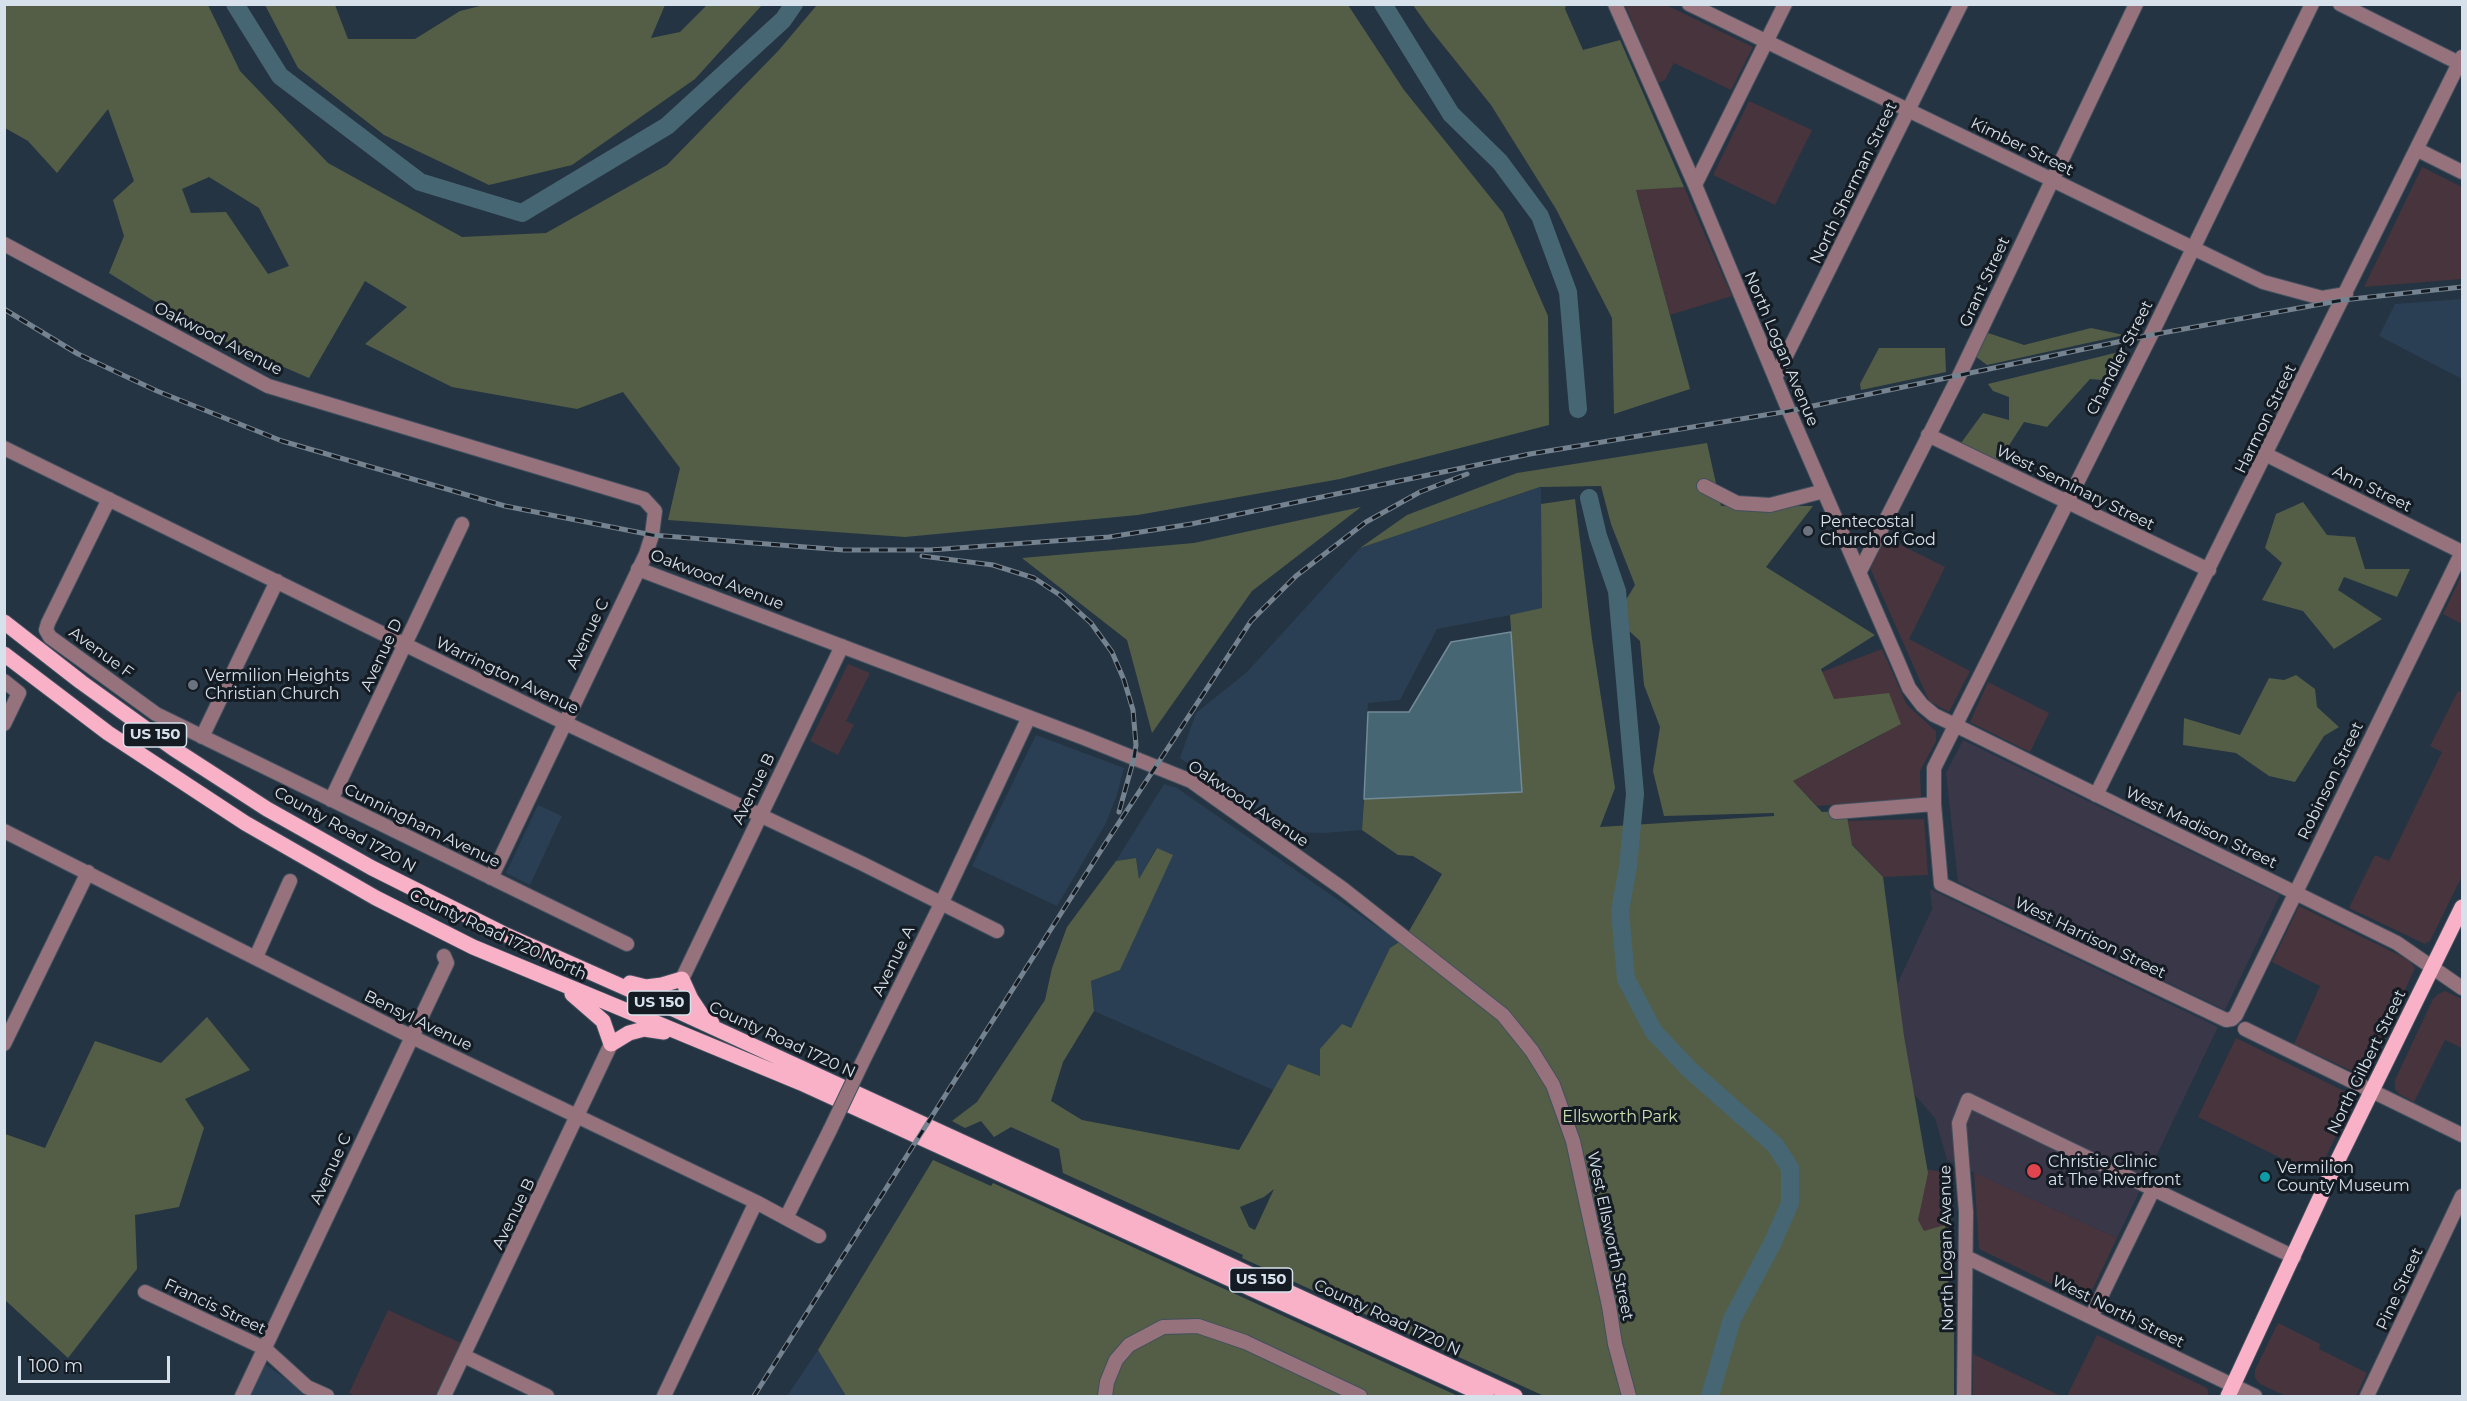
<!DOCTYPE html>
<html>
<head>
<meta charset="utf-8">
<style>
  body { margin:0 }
  #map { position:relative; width:2467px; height:1401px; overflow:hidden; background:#243443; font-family:Montserrat,sans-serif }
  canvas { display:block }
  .frame { position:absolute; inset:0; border:6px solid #d7e1eb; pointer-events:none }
  .scale { position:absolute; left:18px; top:1356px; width:152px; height:27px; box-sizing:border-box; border:3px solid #d7e1eb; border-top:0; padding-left:8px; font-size:18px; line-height:21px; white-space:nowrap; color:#d7e1eb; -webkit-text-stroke:4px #141b22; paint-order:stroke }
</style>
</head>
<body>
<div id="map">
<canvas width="2467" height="1401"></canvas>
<div class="frame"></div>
<div class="scale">100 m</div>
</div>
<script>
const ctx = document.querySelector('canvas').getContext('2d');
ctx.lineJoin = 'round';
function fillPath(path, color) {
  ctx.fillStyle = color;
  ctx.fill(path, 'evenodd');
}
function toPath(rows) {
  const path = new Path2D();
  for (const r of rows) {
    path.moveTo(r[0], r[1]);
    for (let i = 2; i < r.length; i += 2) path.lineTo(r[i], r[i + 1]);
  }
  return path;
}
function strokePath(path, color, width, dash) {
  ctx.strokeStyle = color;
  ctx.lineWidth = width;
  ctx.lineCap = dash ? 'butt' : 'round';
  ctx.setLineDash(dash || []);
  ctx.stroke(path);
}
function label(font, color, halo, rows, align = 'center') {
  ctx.font = font + ' Montserrat,sans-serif';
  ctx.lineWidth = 6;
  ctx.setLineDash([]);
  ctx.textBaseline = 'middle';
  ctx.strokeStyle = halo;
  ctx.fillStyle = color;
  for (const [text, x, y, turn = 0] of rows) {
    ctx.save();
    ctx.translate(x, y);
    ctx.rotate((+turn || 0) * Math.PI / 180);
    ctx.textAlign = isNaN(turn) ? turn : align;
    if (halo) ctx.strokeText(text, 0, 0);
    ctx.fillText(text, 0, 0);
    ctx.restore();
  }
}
const commercial = toPath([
  [1625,5,1666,5,1753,47,1731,90,1674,63,1665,80,1658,83],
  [1749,101,1812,130,1775,205,1713,175],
  [2422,167,2462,187,2462,279,2364,287],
  [1684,187,1732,296,1670,315,1636,189],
  [1885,537,1945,567,1909,639,1970,671,1949,712,1929,701,1870,568],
  [2462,574,2462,624,2443,614],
  [1882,649,1907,705,1936,731,1936,741,1920,771,1921,799,1817,806,1793,781,1883,734,1835,712,1819,673],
  [848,664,870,673,846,721,854,725,838,755,810,741],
  [1988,682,2049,713,2030,752,1970,722],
  [2458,691,2462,693,2462,876,2430,941,2425,944,2349,908,2375,855,2389,861,2442,752,2430,746],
  [1924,819,1928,875,1883,877,1847,839,1845,821],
  [2299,906,2409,960,2415,968,2375,1055,2371,1062,2361,1070,2352,1071,2294,1044,2320,986,2272,962],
  [2445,991,2462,999,2462,1048,2445,1040,2414,1102,2399,1094,2395,1089,2395,1080,2433,999,2438,994],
  [2236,1038,2348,1093,2351,1104,2317,1176,2198,1117],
  [1914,1167,1949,1173,1954,1265,1917,1261],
  [1974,1172,2117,1238,2087,1301,1979,1249],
  [388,1310,461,1343,435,1396,356,1396,349,1393],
  [2278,1323,2320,1344,2319,1349,2367,1373,2356,1396,2286,1396,2260,1384,2255,1378,2255,1370],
  [2097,1335,2207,1388,2209,1396,2067,1396],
  [1973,1354,2061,1396,1973,1396]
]);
const built = toPath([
  [2462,299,2462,379,2379,336,2395,304],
  [1541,487,1542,609,1437,629,1400,700,1368,703,1362,830,1323,833,1287,832,1180,758,1196,713,1247,672,1360,548],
  [1036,735,1124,768,1116,798,1105,825,1057,906,972,866],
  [1164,784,1177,788,1399,942,1390,948,1351,1028,1320,1076,1288,1064,1273,1090,1094,1011,1091,981,1120,970,1172,856,1156,848,1139,880,1136,858,1116,861],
  [538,805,562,816,530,885,506,873],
  [818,1350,846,1396,787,1396],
  [265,1364,305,1393,311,1396,250,1396]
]);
const medical = toPath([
  [1963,740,2280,895,2225,1010,1958,882,1946,773],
  [1930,889,2218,1027,2117,1238,1947,1160,1935,1118,1899,1077,1889,1002,1932,909]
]);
const green = toPath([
  [4,5,208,5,240,71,328,163,462,237,546,233,667,165,779,50,817,5,1348,5,1404,90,1503,213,1548,316,1549,425,1340,479,1138,515,905,537,668,520,680,468,623,392,577,409,452,387,365,344,407,307,365,281,309,378,205,333,109,273,124,236,113,200,134,181,108,109,57,173,28,141,5,128],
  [209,177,259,208,289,266,268,274,226,212,191,213,182,189],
  [265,5,335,5,348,39,415,39,460,11,484,5,665,5,651,38,680,32,707,5,762,5,695,79,572,165,489,185,384,135,298,68],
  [1413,5,1566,5,1565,9,1583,50,1620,40,1684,187,1636,190,1690,389,1614,414,1612,318,1556,209,1491,105,1430,29],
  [2091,328,2124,335,1987,365,1975,356,1988,333,2024,345],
  [1879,348,1945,348,1946,372,1861,390,1860,384],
  [2119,352,2123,363,2115,381,2090,379,2047,427,2024,422,1999,461,1961,443,1983,413,2009,420,2009,397,1993,391,1988,384],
  [1707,443,1721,506,1813,506,1766,567,1875,635,1821,669,1834,699,1889,693,1901,724,1793,781,1822,812,1846,811,1852,845,1883,877,1904,1036,1928,1173,1918,1220,1924,1231,1945,1225,1946,1264,1954,1265,1948,1270,1949,1309,1954,1322,1954,1396,1544,1396,1242,1258,1243,1255,1063,1173,1059,1149,1011,1127,994,1137,981,1121,965,1128,952,1121,977,1102,1045,1000,1052,968,1067,927,1116,861,1136,858,1139,879,1157,848,1173,855,1120,970,1091,981,1094,1011,1063,1062,1051,1101,1082,1120,1239,1150,1288,1064,1320,1076,1320,1049,1342,1024,1351,1028,1390,948,1405,938,1442,874,1413,856,1398,855,1362,830,1364,799,1522,792,1510,615,1542,608,1541,504,1575,499,1592,639,1615,788,1600,827,1774,816,1774,813,1664,816,1653,771,1660,727,1644,685,1640,641,1615,618,1635,585,1611,524,1601,486,1540,487,1360,548,1407,515,1517,473],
  [1274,1189,1255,1230,1249,1227,1240,1207,1264,1197],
  [2303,502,2327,535,2355,537,2365,569,2410,569,2397,597,2344,577,2338,590,2382,619,2334,649,2303,611,2262,600,2282,563,2265,548,2276,514],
  [1361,507,1252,591,1152,733,1127,640,1022,558,1194,543],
  [2296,675,2315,689,2317,707,2339,727,2324,736,2295,782,2269,776,2236,753,2183,745,2184,718,2240,735,2269,678,2284,680],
  [207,1017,250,1070,185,1099,204,1128,179,1207,135,1215,137,1269,68,1358,5,1300,5,1134,45,1148,95,1041,161,1063],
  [933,1160,991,1186,993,1183,1458,1396,846,1396,818,1350]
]);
const water = toPath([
  [1511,632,1522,792,1364,799,1368,712,1409,712,1451,642,1511,632]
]);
const river = toPath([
  [235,4,280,76,420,182,522,213,667,126,783,20,794,4],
  [1383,4,1451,114,1500,162,1540,216,1568,292,1578,409],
  [1589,498,1598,536,1617,591,1635,794,1628,867,1620,911,1626,979,1654,1032,1690,1070,1775,1145,1790,1168,1790,1203,1772,1244,1732,1319,1710,1396]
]);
const minor = toPath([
  [1615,4,1695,185,1789,411,1898,662,1909,688,1922,705,1934,715,1955,725,2397,943,2462,988],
  [1689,4,2263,282,2322,298,2346,294],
  [2340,4,2459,63],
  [2418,150,2462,172],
  [1695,185,1785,4],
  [4,244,268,386,644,499,655,511,652,535,646,554,491,878],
  [1776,376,1961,4],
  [1928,435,2209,570],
  [4,448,563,722,861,863,997,931],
  [2267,455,2462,552,2236,1015,2232,1019,2226,1020,1941,884,1934,804,1934,768,2151,335,2312,4],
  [1704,486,1737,503,1770,505,1824,491],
  [109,499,48,623,46,630,50,637,156,714,627,944],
  [638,569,1084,738,1191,781,1343,889,1503,1015,1532,1051,1553,1085,1573,1141,1609,1306,1615,1344,1629,1396],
  [1860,571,1959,376,2136,4],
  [4,681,19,693,4,724],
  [202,737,277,581],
  [2096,795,2462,57],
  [331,800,462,524],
  [1836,812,1934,804],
  [4,831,412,1037,756,1202,819,1236],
  [256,957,290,881],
  [682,979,842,646],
  [2245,1029,2462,1135],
  [4,1044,88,872],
  [862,1063,942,902,1029,717],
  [786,1218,830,1130],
  [1966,1257,2255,1396],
  [145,1292,264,1348,307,1387,327,1396],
  [2091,1317,2154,1188],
  [464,1356,547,1396],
  [242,1396,447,963,444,956],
  [444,1396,611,1044],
  [664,1396,756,1202],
  [1105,1396,1107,1382,1116,1360,1129,1345,1163,1327,1198,1326,1245,1342,1360,1396],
  [1964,1396,1966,1212,1959,1123,1968,1100,2294,1257],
  [2367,1396,2462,1196]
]);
const major = toPath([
  [4,622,81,682,174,749,267,809,372,868,504,934,673,1009,1515,1396],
  [4,654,108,733,245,823,376,898,473,947,801,1083,1486,1396],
  [630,983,646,987,662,985,682,979,691,999,701,1014,712,1023],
  [572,994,603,1021,611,1044,629,1033,644,1029,664,1032],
  [2228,1396,2332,1172,2462,907]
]);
const rail = toPath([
  [4,309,78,354,157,391,282,441,505,506,652,535,844,550,930,550,1109,537,1191,524,1530,454,1789,411,2151,335,2343,300,2462,287],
  [922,556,993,565,1034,578,1060,595,1091,623,1112,652,1124,680,1133,710,1136,745,1134,758,1119,812],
  [754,1396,1107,841,1251,621,1296,576,1366,522,1420,492,1467,474]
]);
const minorBridge = toPath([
  [830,1130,862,1063]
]);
const markers = [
  [1808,531,6,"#6b7280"],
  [193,685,6,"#6b7280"],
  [2034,1171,8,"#e0444e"],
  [2265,1177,6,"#0f9aa8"]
];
const shields = [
  [155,735,63],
  [659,1003,63],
  [1261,1280,63]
];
const shieldNames = [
  ["US 150",155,735],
  ["US 150",659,1003],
  ["US 150",1261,1280]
];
const streetNames = [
  ["Kimber Street",2022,147,26],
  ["North Sherman Street",1854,183,-64],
  ["Grant Street",1985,282,-65],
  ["Oakwood Avenue",218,339,27],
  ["North Logan Avenue",1781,349,67],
  ["Chandler Street",2120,358,-63],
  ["Harmon Street",2266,419,-64],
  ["West Seminary Street",2075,488,26],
  ["Ann Street",2372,489,26],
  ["Oakwood Avenue",717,580,21],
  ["Avenue C",588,634,-64],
  ["Avenue F",101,653,36],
  ["Avenue D",382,655,-65],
  ["Warrington Avenue",507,676,26],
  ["Robinson Street",2331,781,-64],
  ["Avenue B",754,789,-64],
  ["Oakwood Avenue",1248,804,34],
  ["Cunningham Avenue",422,826,26],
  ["West Madison Street",2201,828,26],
  ["County Road 1720 N",345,830,29],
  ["County Road 1720 North",498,935,25],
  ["West Harrison Street",2090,938,26],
  ["Avenue A",894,961,-64],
  ["Bensyl Avenue",418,1021,26],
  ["County Road 1720 N",782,1040,25],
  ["North Gilbert Street",2367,1062,-64],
  ["Avenue C",331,1169,-65],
  ["Avenue B",514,1214,-64],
  ["West Ellsworth Street",1610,1236,78],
  ["North Logan Avenue",1947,1248,-91],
  ["Pine Street",2400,1289,-65],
  ["Francis Street",215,1307,25],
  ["West North Street",2118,1312,26],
  ["County Road 1720 N",1387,1318,25]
];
const poiNames = [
  ["Pentecostal",1820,522],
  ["Church of God",1820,540],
  ["Vermilion Heights",205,676],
  ["Christian Church",205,694],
  ["Christie Clinic",2048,1162],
  ["at The Riverfront",2048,1180],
  ["Vermilion",2277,1168],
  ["County Museum",2277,1186]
];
const parkNames = [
  ["Ellsworth Park",1620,1117]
];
fillPath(commercial, '#47343c');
fillPath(built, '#2a3f53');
fillPath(medical, '#3a3748');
fillPath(green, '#545e46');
fillPath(water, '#476673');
strokePath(water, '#728b97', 1.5);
strokePath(river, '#476673', 18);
strokePath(minor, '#41505e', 16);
strokePath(major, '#41505e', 17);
strokePath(minor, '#95727c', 14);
strokePath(major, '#f8b1c6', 15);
strokePath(rail, '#75828f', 5);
strokePath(rail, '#141b22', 3, [9]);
strokePath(minorBridge, '#41505e', 16, []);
strokePath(minorBridge, '#95727c', 14);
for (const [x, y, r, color] of markers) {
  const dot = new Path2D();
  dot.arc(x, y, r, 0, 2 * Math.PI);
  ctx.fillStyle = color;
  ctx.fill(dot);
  strokePath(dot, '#141b22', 2);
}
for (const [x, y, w] of shields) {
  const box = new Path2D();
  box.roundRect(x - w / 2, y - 12, w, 24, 4.5);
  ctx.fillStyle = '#141b22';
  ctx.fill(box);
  strokePath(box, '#d7e1eb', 1.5);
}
label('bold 15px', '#d7e1eb', null, shieldNames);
label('16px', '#d7e1eb', '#141b22', streetNames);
label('16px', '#d7e1eb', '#141b22', poiNames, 'left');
label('16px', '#cbe0ae', '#141b22', parkNames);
</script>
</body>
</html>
